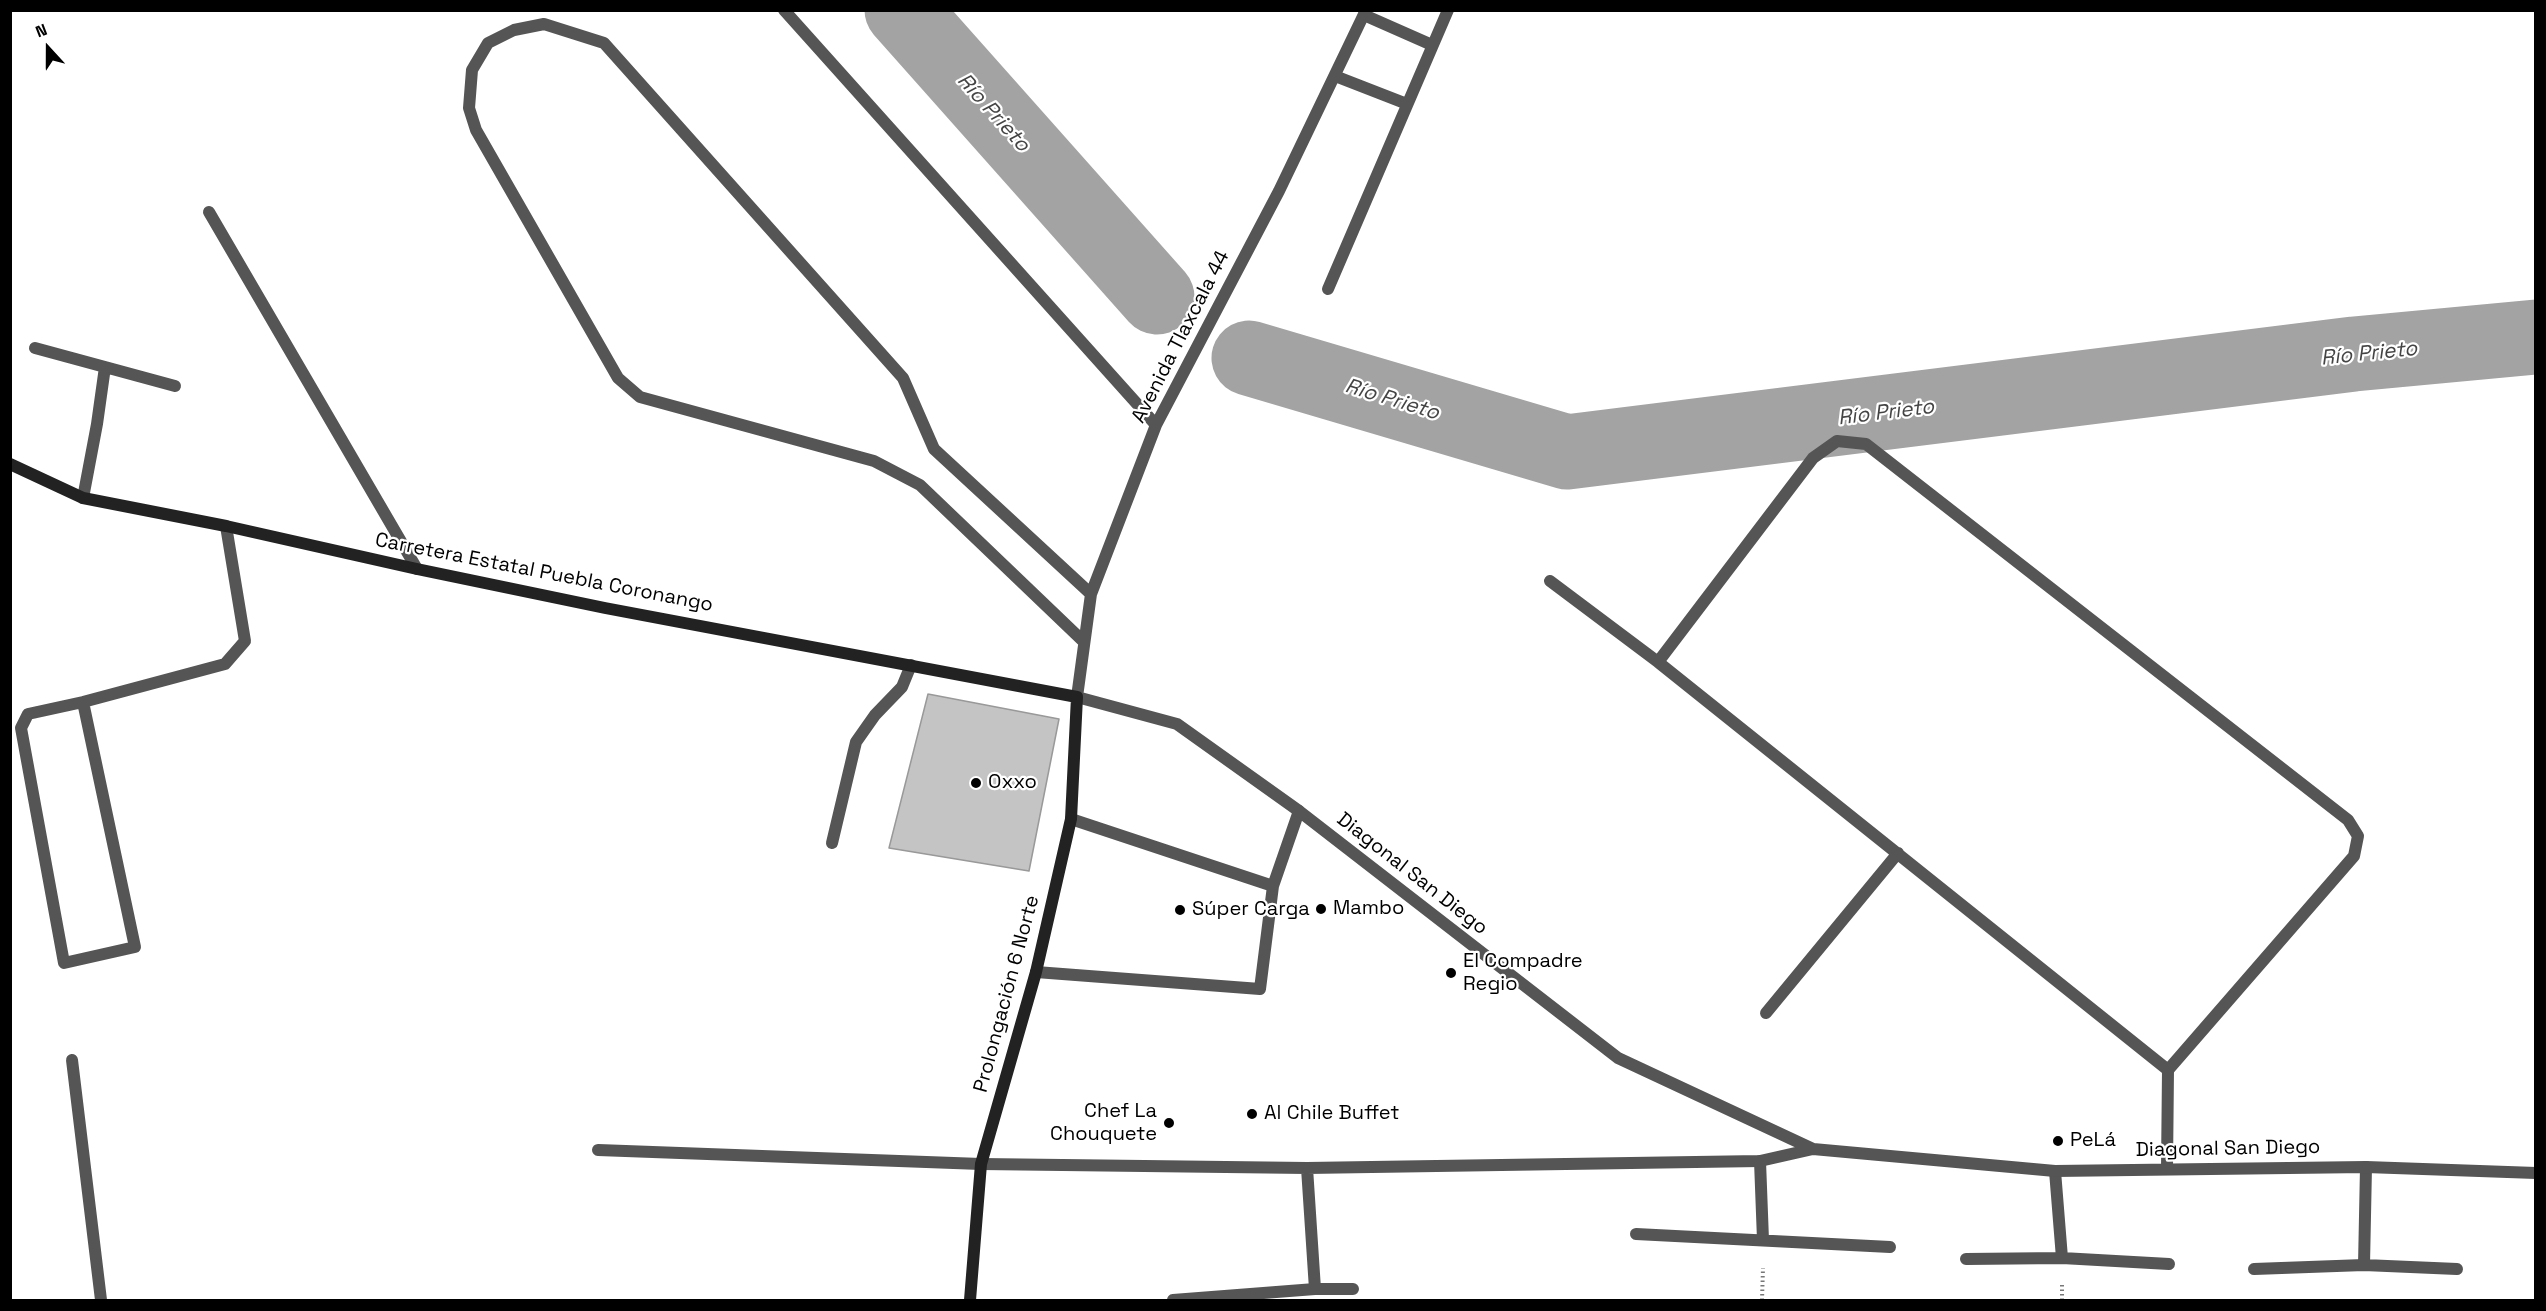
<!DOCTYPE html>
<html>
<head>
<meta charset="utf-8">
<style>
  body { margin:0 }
  #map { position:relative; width:2546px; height:1311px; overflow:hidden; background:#fff; font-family:"Space Grotesk",sans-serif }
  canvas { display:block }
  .frame { position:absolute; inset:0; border:12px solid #000; pointer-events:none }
  .north { position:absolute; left:18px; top:18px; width:60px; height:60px; -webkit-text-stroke:4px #fff; paint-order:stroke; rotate:339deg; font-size:16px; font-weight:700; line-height:24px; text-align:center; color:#000 }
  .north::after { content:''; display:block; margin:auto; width:21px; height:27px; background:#000; clip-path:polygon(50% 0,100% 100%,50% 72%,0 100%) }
</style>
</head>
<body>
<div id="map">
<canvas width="2546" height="1311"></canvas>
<div class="frame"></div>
<div class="north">N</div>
</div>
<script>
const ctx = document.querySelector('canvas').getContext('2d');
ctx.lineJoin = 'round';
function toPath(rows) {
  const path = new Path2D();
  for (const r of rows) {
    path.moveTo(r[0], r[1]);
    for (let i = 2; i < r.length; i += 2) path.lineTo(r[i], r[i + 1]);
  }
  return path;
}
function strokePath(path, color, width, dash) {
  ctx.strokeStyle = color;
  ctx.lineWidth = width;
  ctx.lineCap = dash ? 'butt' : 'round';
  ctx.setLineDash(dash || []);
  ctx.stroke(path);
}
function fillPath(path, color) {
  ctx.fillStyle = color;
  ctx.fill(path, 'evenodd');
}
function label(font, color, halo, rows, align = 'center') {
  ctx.font = font + ' "Space Grotesk",sans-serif';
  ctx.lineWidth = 4.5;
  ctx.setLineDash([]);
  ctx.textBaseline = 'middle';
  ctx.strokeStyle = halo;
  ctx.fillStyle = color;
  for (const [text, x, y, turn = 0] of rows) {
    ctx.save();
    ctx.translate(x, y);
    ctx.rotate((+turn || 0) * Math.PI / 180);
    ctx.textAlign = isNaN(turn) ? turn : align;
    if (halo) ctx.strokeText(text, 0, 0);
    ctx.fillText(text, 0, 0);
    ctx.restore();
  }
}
const river = toPath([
  [902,10,1157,297],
  [1249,358,1567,452,2354,354,2536,337]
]);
const building = toPath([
  [928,694,1059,719,1029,871,889,848,928,694]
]);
const path = toPath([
  [1762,1300,1763,1268],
  [2062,1300,2062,1285]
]);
const lane = toPath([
  [1364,15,1432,45],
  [1335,76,1407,104],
  [1328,289,1448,10],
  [35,348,175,386],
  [83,498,97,424,105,367],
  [83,702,135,947,64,963,21,728,28,714,83,702,225,664,245,641,226,526],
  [832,843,856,742,875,715,902,687,911,665],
  [1273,886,1299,811],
  [1036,972,1260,989,1273,886,1071,819],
  [598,1150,981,1164],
  [1760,1161,1763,1240],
  [2055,1171,2062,1258],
  [1636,1234,1890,1247],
  [1966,1259,2062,1258,2169,1264],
  [2364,1265,2366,1167],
  [2254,1269,2364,1265,2457,1269]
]);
const street = toPath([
  [784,10,1156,425],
  [1366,10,1279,191,1156,425,1091,594,1077,697,1177,724,1299,811,1618,1058,1813,1149],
  [209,212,417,569],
  [1550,581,1658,662,2168,1070,2167,1168],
  [1084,642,920,485,874,461,640,397,618,378,476,130,469,108,472,70,488,43,514,30,544,24,604,43,903,378,934,449,1091,594],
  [1658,662,1813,458,1837,441,1866,444,2348,820,2358,836,2354,856,2168,1070],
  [1766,1013,1898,853],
  [72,1060,101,1300],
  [981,1164,1307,1168,1760,1161,1813,1149,2055,1171,2366,1167,2536,1173],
  [1307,1168,1315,1289],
  [1173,1300,1315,1289,1353,1289]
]);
const secondary = toPath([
  [10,464,83,498,226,526,417,569,605,608,1077,697,1071,819,1036,972,981,1164,970,1300]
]);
const markers = [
  [976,783,6,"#000"],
  [1321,909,6,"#000"],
  [1180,910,6,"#000"],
  [1451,973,6,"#000"],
  [1252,1114,6,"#000"],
  [1169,1123,6,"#000"],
  [2058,1141,6,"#000"]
];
const streetNames = [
  ["Avenida Tlaxcala 44",1181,337,-63],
  ["Carretera Estatal Puebla Coronango",544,573,11],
  ["Diagonal San Diego",1412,874,38],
  ["Prolongación 6 Norte",1007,994,-75],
  ["Diagonal San Diego",2228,1149,-1]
];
const poiNames = [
  ["Oxxo",988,783],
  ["Mambo",1333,909],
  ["Súper Carga",1192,910],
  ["El Compadre",1463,962],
  ["Regio",1463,985],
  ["Chef La",1157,1112,"right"],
  ["Chouquete",1157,1135,"right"],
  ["Al Chile Buffet",1264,1114],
  ["PeLá",2070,1141]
];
const waterNames = [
  ["Río Prieto",993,113,48],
  ["Río Prieto",2369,354,-6],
  ["Río Prieto",1392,400,17],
  ["Río Prieto",1886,413,-7]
];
strokePath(river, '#a3a3a3', 75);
fillPath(building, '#c4c4c4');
strokePath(building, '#999', 1.5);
strokePath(path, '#777', 4, [1.5, 3]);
strokePath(lane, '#555', 12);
strokePath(street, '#555', 12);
strokePath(secondary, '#222', 12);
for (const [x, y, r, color] of markers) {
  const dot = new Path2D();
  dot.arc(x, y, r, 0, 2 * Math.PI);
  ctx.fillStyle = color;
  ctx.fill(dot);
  strokePath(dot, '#fff', 2);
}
label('20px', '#000', '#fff', streetNames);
label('20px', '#000', '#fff', poiNames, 'left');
label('italic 21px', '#444', '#fff', waterNames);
</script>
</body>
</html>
